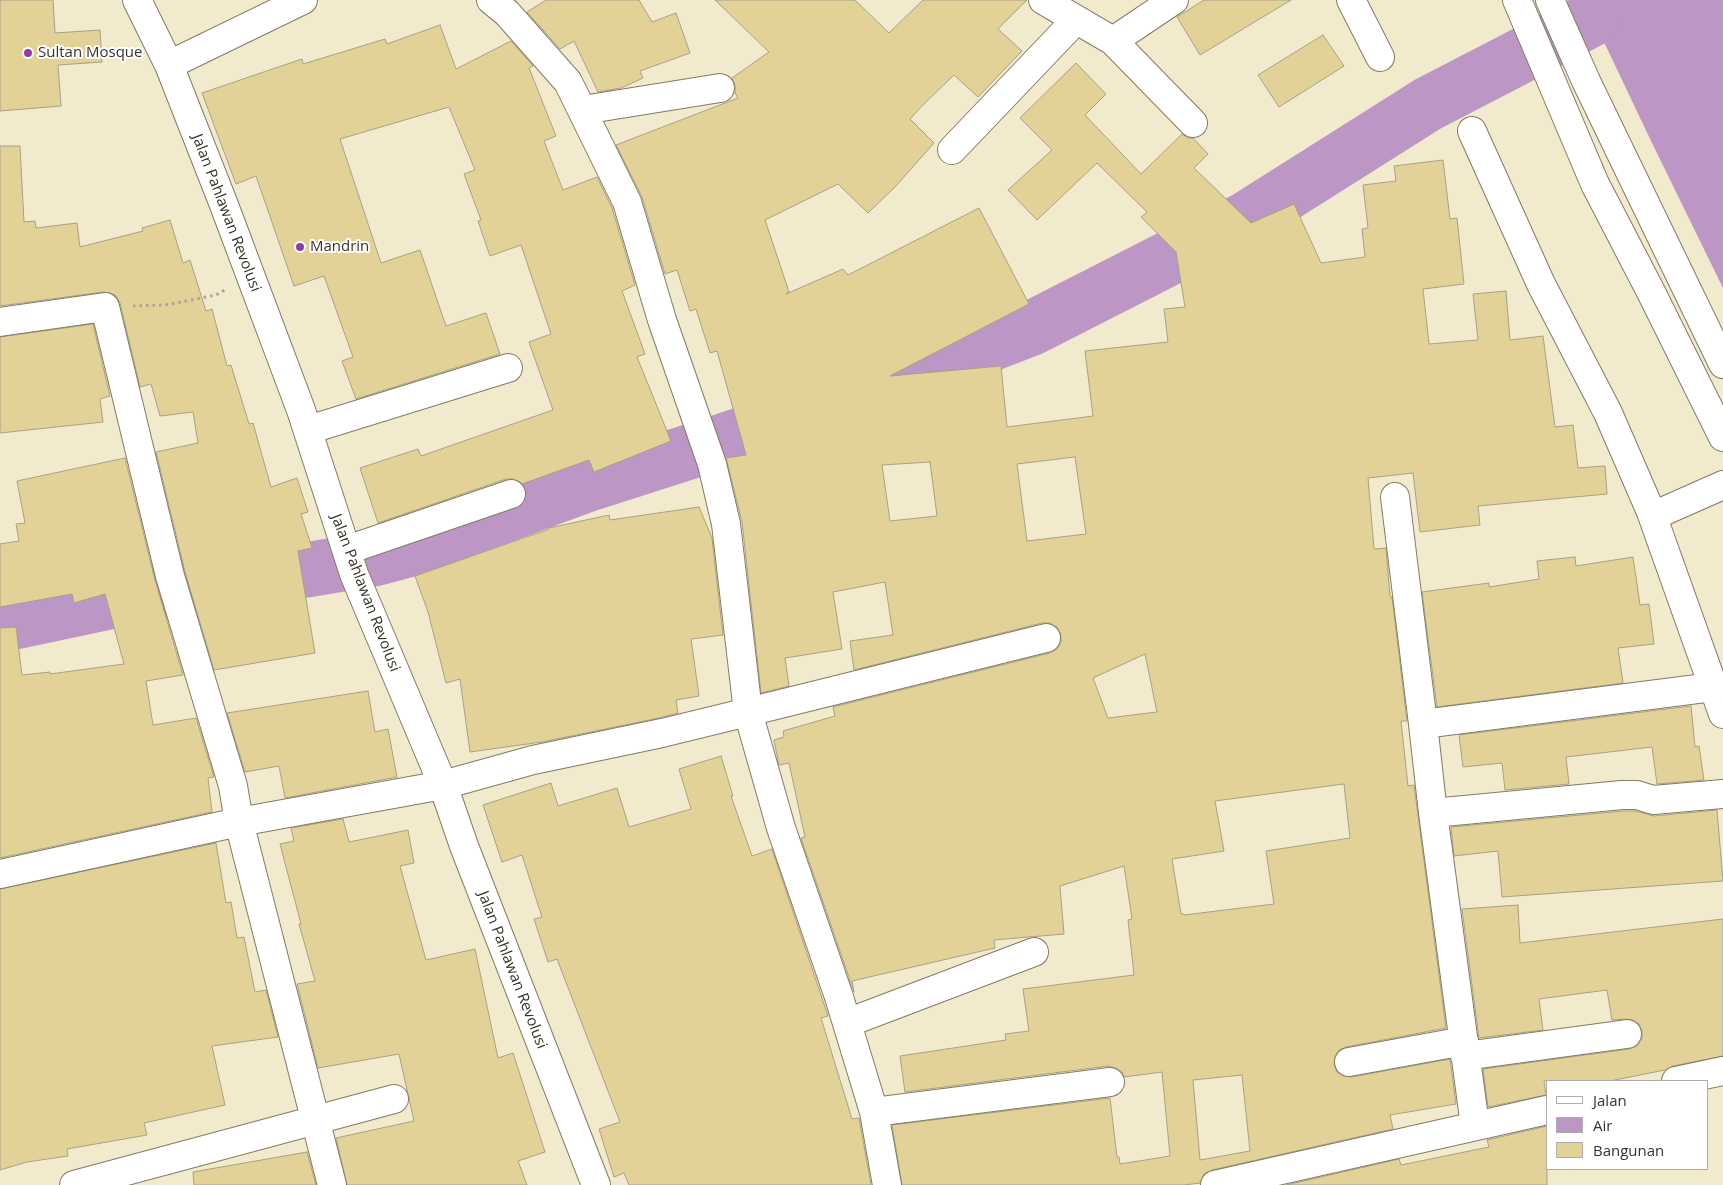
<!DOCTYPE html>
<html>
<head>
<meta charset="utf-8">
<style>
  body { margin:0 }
  #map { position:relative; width:1723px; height:1185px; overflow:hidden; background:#f2eacd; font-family:"Open Sans",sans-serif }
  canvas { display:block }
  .legend { position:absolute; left:1546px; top:1080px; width:162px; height:90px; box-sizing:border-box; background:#fff; border:1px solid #afada9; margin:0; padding:6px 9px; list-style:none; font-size:15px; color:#363327 }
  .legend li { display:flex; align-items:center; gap:10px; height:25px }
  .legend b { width:25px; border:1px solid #afada9 }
</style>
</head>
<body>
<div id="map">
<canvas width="1723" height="1185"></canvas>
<ul class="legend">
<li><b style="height:6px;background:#fff"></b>Jalan</li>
<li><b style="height:14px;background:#bc97c5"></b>Air</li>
<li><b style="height:14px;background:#e3d298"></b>Bangunan</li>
</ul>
</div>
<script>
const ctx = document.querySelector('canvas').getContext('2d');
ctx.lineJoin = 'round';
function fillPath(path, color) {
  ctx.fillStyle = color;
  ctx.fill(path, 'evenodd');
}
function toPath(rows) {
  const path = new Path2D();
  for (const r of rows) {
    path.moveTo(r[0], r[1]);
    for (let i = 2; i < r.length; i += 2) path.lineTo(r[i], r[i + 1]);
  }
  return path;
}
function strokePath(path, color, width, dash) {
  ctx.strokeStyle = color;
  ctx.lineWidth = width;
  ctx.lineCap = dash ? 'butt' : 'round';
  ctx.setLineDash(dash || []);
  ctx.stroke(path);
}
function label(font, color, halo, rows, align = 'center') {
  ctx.font = font + ' "Open Sans",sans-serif';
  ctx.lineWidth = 4;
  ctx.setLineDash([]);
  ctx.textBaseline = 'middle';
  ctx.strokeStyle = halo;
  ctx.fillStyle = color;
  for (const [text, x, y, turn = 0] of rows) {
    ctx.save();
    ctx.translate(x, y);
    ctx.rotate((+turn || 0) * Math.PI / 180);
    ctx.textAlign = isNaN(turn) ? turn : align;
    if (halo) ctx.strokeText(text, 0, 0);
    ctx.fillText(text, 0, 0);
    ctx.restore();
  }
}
const water = toPath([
  [1584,0,1723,0,1723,288,1652,143]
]);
const river = toPath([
  [0,625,203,582,306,570,378,558,415,548,589,484,720,442,869,391,1032,328,1246,219,1428,104,1592,19]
]);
const building = toPath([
  [0,0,53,0,55,33,100,30,102,62,58,65,61,106,0,111,0,0],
  [546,0,639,0,652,22,676,13,690,53,640,71,643,78,621,88,598,92,574,41,560,49,527,12,546,0],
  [715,0,855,0,889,33,923,0,1027,0,998,29,1022,51,978,97,954,75,924,104,910,119,934,143,895,187,868,213,838,184,765,220,789,292,786,294,843,269,848,275,979,208,1029,304,890,376,1001,366,1007,427,1093,416,1085,351,1168,342,1164,309,1185,307,1176,252,1141,217,1147,212,1097,163,1037,220,1008,190,1052,150,1020,118,1076,63,1106,94,1085,115,1141,174,1182,134,1188,138,1193,138,1208,154,1194,168,1251,223,1294,204,1321,263,1365,257,1362,229,1368,228,1363,185,1396,181,1394,166,1443,160,1450,219,1457,218,1464,284,1423,289,1429,344,1478,340,1473,294,1506,291,1510,340,1543,336,1555,427,1573,425,1578,468,1605,466,1607,494,1478,506,1480,525,1420,532,1413,473,1368,478,1374,549,1386,548,1390,597,1392,597,1407,721,1401,721,1408,786,1414,785,1446,1028,1346,1047,1339,1050,1335,1056,1334,1064,1337,1072,1343,1076,1351,1077,1450,1059,1456,1104,1390,1115,1393,1129,1212,1170,1204,1174,1200,1183,1184,1185,902,1185,892,1125,1110,1098,1117,1157,1119,1157,1120,1164,1170,1156,1162,1072,1124,1077,1122,1072,1116,1068,1108,1066,905,1092,900,1056,1006,1040,1005,1034,1029,1031,1023,989,1134,975,1128,920,1132,919,1124,866,1060,886,1064,934,994,940,995,948,852,981,854,992,801,838,805,837,789,763,779,765,774,740,784,737,783,731,835,716,833,707,1050,653,1057,649,1061,643,1061,635,1057,627,1050,623,1042,623,854,670,850,641,893,635,885,582,833,592,842,649,785,658,789,686,761,693,742,522,726,458,746,455,717,351,710,353,696,309,690,311,677,270,665,274,642,197,616,145,738,98,735,93,735,85,732,78,769,52,715,0],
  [1075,457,1086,534,1027,541,1017,464,1075,457],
  [930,462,937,516,890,521,882,465,930,462],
  [1145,654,1157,712,1108,718,1093,678,1145,654],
  [1344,784,1350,838,1266,851,1274,904,1184,915,1184,914,1181,914,1172,859,1224,851,1215,801,1344,784],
  [1242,1075,1250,1151,1200,1160,1193,1080,1242,1075],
  [1204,0,1291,0,1200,55,1177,17,1204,0],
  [440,25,456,69,511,41,533,66,529,68,556,136,544,141,563,190,597,177,612,208,635,285,622,291,645,354,637,357,671,441,594,472,589,460,522,484,514,479,506,479,378,523,360,468,418,449,421,456,553,410,529,342,551,334,521,245,490,256,478,221,481,220,464,174,475,170,449,107,340,139,381,263,420,250,446,326,486,313,500,354,356,399,342,361,353,357,324,276,294,286,256,176,236,184,202,93,302,59,303,64,385,39,387,44,440,25],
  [1323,35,1344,66,1279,107,1258,75,1323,35],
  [0,146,20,146,24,222,35,221,36,228,77,223,80,247,143,231,142,228,170,220,183,263,190,260,206,311,212,309,227,366,231,365,249,424,253,423,271,487,297,478,308,512,301,514,312,548,298,551,315,653,214,670,185,572,156,452,198,443,193,412,160,416,151,384,140,387,120,303,116,296,111,293,103,292,0,306,0,146],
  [93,324,110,396,100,399,103,422,0,433,0,337,93,324],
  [125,458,155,580,183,675,146,681,153,725,196,718,214,777,208,778,212,812,0,858,0,628,16,627,22,675,50,672,50,674,124,664,105,594,74,603,72,594,0,607,0,544,19,541,16,524,25,523,17,481,125,458],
  [699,507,712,538,723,635,691,639,699,696,676,700,678,713,659,718,542,742,470,752,460,679,446,683,428,612,415,576,549,529,549,528,609,515,610,520,699,507],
  [1575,557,1576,566,1633,557,1640,605,1649,604,1654,644,1618,648,1623,683,1437,707,1422,592,1489,583,1489,587,1539,579,1537,561,1575,557],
  [368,691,375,732,388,729,397,777,285,798,279,766,245,772,227,713,368,691],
  [1691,706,1695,747,1699,746,1704,780,1657,784,1652,747,1566,757,1569,784,1505,790,1502,763,1463,767,1459,735,1691,706],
  [721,756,733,796,731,796,752,856,772,849,828,1016,821,1018,852,1119,859,1118,871,1185,629,1185,624,1173,614,1177,599,1129,620,1122,557,959,548,962,534,919,542,917,522,855,502,862,483,805,551,783,558,806,617,788,629,827,691,809,679,769,721,756],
  [1717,810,1723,881,1502,897,1498,851,1454,856,1451,827,1623,811,1635,811,1654,816,1717,810],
  [343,819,349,842,408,830,414,863,400,866,426,960,475,949,498,1058,513,1053,545,1152,518,1161,527,1185,347,1185,336,1138,414,1121,399,1054,318,1068,297,984,315,981,299,924,301,924,280,844,294,841,291,828,343,819],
  [216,843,226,903,231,902,237,938,244,937,255,992,266,990,278,1037,212,1046,225,1105,144,1123,147,1135,67,1149,68,1156,27,1162,0,1170,0,889,216,843],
  [1518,905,1520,943,1723,919,1723,1056,1673,1066,1665,1070,1610,1081,1544,1081,1546,1095,1488,1107,1483,1069,1629,1049,1637,1046,1642,1039,1642,1031,1639,1024,1633,1020,1625,1019,1612,1020,1607,990,1539,999,1543,1030,1479,1038,1462,909,1518,905],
  [1547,1126,1547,1185,1286,1185,1399,1159,1401,1165,1489,1147,1487,1140,1547,1126],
  [307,1152,316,1185,194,1185,193,1172,307,1152]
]);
const path = toPath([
  [133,306,165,305,216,295,225,290]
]);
const minor = toPath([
  [137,0,169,65,224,205,301,410,354,574,443,785,464,846,596,1185],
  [491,0,507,13,568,82,627,202,662,320,712,464,726,524,748,712,1046,638],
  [1043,0,1113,41,1174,0],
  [1351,0,1380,57],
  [1517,0,1595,184,1651,292,1723,437],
  [1550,0,1586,81,1723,364],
  [1113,41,1193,123],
  [169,65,303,0],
  [583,110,720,88],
  [1472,131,1541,284,1608,413,1651,512,1723,714],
  [952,150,1076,20],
  [0,322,105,307,170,576,233,786,239,822,332,1185],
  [308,430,508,368],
  [1395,497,1423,724],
  [1653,516,1723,485],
  [347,550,511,494],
  [1433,813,1622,795,1637,795,1653,800,1723,794],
  [0,874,239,822,443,785,533,760,662,733,748,712,781,828,839,997,874,1112,887,1185],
  [847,1023,1034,952],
  [1465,1056,1627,1034],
  [1349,1062,1464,1041],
  [1676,1081,1723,1071],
  [874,1112,1110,1082],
  [1475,1126,1433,813,1423,724,1713,687],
  [74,1185,394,1099],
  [1215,1185,1547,1110]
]);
const markers = [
  [28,53,5,"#913aa7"],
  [300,247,5,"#913aa7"]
];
const poiNames = [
  ["Sultan Mosque",38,53],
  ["Mandrin",310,247]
];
const streetNames = [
  ["Jalan Pahlawan Revolusi",226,213,69],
  ["Jalan Pahlawan Revolusi",365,593,69],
  ["Jalan Pahlawan Revolusi",512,970,69]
];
fillPath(water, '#bc97c5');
strokePath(river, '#bc97c5', 55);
fillPath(building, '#e3d298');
strokePath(building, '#a7a085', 1);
strokePath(minor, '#837b61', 30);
strokePath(path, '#aca58f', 3, [2.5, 4]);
strokePath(minor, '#fff', 28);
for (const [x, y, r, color] of markers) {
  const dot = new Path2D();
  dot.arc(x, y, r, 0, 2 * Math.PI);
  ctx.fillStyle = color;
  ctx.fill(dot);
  strokePath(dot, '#fff', 2);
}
label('15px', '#363327', '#fff', poiNames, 'left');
label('15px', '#363327', '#fff', streetNames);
</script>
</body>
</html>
